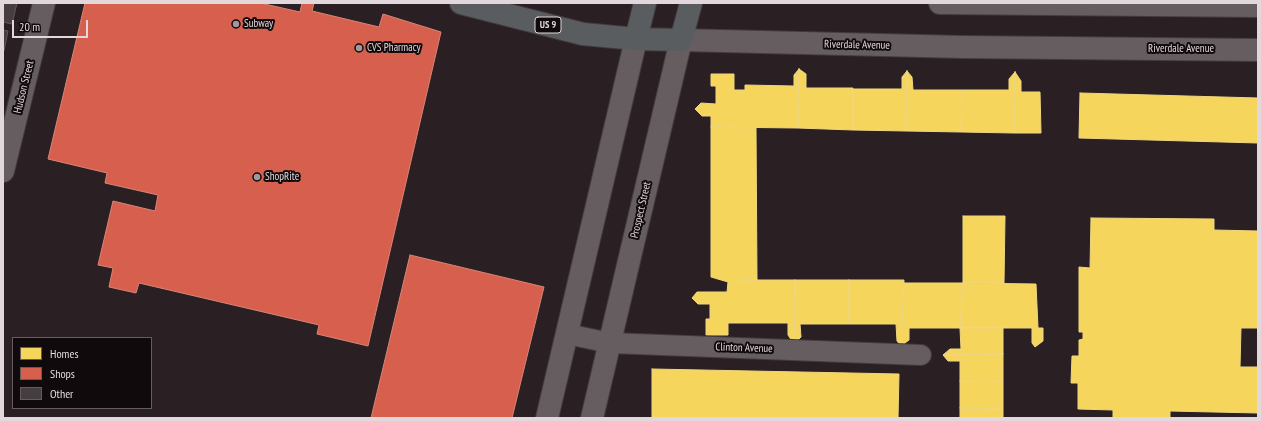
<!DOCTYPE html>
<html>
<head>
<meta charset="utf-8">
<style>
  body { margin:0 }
  #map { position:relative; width:1261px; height:421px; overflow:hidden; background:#2a2023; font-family:"PT Sans Narrow",sans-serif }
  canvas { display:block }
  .frame { position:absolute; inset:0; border:4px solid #e2d7db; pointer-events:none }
  .legend { position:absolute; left:12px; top:337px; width:140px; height:72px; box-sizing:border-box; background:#100a0c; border:1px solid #645c5f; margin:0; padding:5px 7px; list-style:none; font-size:12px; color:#e2d7db }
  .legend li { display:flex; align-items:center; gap:8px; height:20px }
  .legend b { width:20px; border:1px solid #645c5f }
  .scale { position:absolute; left:12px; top:20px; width:76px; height:18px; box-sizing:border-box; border:2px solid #e2d7db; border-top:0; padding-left:5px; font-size:12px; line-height:14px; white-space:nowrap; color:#e2d7db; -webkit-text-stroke:3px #100a0c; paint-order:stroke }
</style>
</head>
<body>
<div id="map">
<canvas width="1261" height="421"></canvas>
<div class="frame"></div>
<ul class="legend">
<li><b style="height:11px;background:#f6d55c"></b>Homes</li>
<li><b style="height:11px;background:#d6604d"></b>Shops</li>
<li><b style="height:11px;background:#453d3f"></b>Other</li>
</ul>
<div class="scale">20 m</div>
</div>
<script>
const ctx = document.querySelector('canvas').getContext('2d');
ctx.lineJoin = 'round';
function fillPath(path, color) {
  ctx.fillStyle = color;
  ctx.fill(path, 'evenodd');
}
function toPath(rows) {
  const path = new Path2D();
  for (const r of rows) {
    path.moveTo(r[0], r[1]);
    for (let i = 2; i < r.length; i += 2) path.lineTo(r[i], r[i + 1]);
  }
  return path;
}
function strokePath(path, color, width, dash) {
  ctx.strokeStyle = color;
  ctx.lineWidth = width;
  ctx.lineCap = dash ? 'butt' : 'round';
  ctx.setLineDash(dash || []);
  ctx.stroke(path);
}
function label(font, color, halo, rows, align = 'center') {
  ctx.font = font + ' "PT Sans Narrow",sans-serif';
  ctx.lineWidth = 4;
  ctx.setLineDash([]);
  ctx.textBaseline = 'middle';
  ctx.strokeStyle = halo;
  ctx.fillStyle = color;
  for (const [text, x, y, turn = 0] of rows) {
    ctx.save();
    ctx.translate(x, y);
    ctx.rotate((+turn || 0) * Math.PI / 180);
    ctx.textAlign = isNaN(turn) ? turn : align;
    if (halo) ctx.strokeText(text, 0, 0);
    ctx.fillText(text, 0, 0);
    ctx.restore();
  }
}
const homes = toPath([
  [799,69,798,128,711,127,711,116,702,116,695,109,701,103,716,104,716,86,711,86,711,74,734,74,734,90,745,90,745,85,794,86,794,75,799,69],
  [799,69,806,74,806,88,853,88,853,130,798,128,799,69],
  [907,71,906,131,853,130,853,89,902,89,902,77,907,71],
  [907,71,912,77,913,90,962,90,961,132,906,131,907,71],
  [1015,72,1014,133,961,132,962,90,1009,90,1009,79,1015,72],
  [1015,72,1021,81,1021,92,1040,92,1041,133,1014,133,1015,72],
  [1080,93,1258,98,1258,143,1079,138,1080,93],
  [711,127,756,128,757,280,728,282,711,277,711,127],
  [963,216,1005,216,1004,283,963,283,963,216],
  [1091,218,1214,219,1214,230,1258,231,1258,328,1241,328,1240,367,1258,367,1258,413,1170,411,1170,418,1113,418,1113,410,1078,409,1078,383,1071,383,1072,356,1079,356,1079,340,1083,339,1083,332,1079,332,1079,267,1090,268,1091,218],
  [757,280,795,280,794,344,788,335,788,323,728,323,728,335,706,335,706,319,710,319,710,304,698,304,692,298,697,292,727,292,728,282,757,280],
  [795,280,849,280,848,324,800,324,801,337,794,344,795,280],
  [849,280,904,280,901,346,897,341,896,324,848,324,849,280],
  [904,283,963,283,960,328,909,328,909,340,901,346,904,283],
  [963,283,1036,284,1038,328,1043,328,1043,341,1035,347,1032,343,1032,328,960,328,963,283],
  [960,328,1003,328,1003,354,943,355,950,349,961,349,960,328],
  [1003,354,1003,382,960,381,960,361,948,361,943,355,1003,354],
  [652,369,899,374,898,418,652,418,652,369],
  [960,381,1003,382,1003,409,960,408,960,381],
  [960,408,1003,409,1003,418,960,418,960,408]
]);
const shops = toPath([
  [85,3,260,3,300,12,302,3,314,3,312,11,379,27,383,14,441,32,368,346,317,334,319,325,139,283,136,293,109,287,113,268,98,265,113,201,155,211,158,195,105,183,107,173,48,159,85,3],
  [410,255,544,287,512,418,371,418,410,255]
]);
const building = toPath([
  [3,3,17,3,12,24,3,22,3,3],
  [3,30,8,31,4,51,3,51,3,30]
]);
const street = toPath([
  [567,334,610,343,921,355]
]);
const secondary = toPath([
  [940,3,1258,6],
  [3,171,44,3],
  [547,418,636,39],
  [592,418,681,40,963,47,1258,50]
]);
const primary = toPath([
  [461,3,583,34,636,39,681,40,691,3],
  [636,39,645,3]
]);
const markers = [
  [236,24,4,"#a2979b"],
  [359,48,4,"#a2979b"],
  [257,177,4,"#a2979b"]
];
const shields = [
  [548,25,26]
];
const shieldNames = [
  ["US 9",548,25]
];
const poiNames = [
  ["Subway",244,24],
  ["CVS Pharmacy",367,48],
  ["ShopRite",265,177]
];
const streetNames = [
  ["Riverdale Avenue",857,45,1],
  ["Riverdale Avenue",1181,49],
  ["Hudson Street",24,87,-76],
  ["Prospect Street",641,210,-77],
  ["Clinton Avenue",744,348,2]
];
fillPath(homes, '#f6d55c');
strokePath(homes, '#f0d682', 1);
fillPath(shops, '#d6604d');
strokePath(shops, '#da8478', 1);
fillPath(building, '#453d3f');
strokePath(building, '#61595b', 1);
strokePath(street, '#443b3e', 22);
strokePath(secondary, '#443b3e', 24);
strokePath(primary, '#443b3e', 24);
strokePath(street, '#655d5f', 20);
strokePath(secondary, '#655d5f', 22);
strokePath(primary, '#5a5d60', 22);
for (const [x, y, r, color] of markers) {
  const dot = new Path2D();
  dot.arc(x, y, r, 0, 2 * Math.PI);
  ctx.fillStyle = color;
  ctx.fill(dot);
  strokePath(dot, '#100a0c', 1.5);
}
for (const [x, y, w] of shields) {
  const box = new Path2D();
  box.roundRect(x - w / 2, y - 8, w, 16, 3);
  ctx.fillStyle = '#100a0c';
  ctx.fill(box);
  strokePath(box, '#e2d7db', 1);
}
label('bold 10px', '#e2d7db', null, shieldNames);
label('11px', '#e2d7db', '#100a0c', poiNames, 'left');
label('11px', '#e2d7db', '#100a0c', streetNames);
</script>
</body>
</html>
